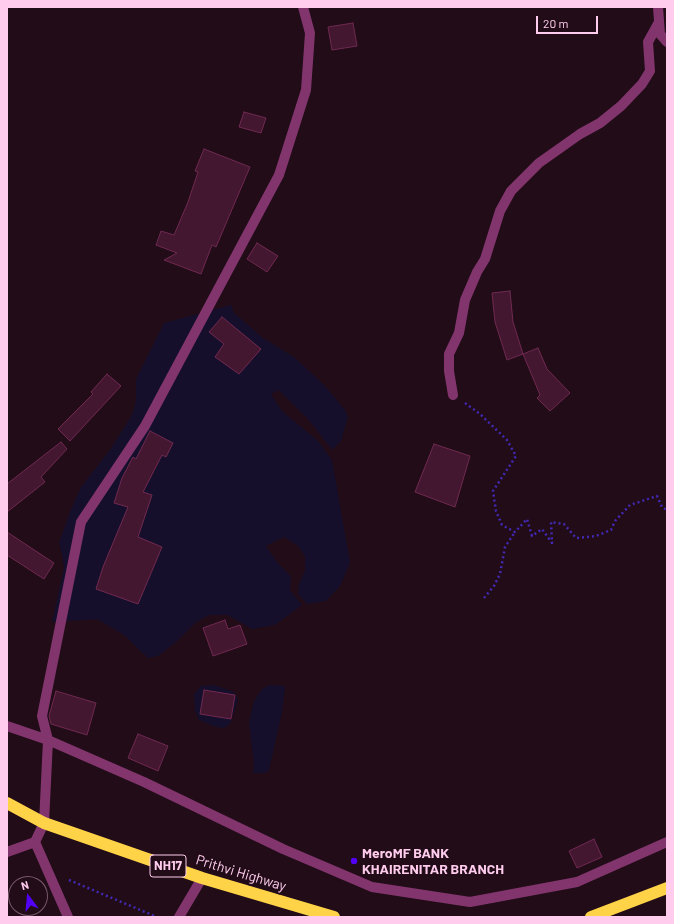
<!DOCTYPE html>
<html>
<head>
<meta charset="utf-8">
<style>
  body { margin:0 }
  #map { position:relative; width:674px; height:924px; overflow:hidden; background:#210c18; font-family:Barlow,sans-serif }
  canvas { display:block }
  .frame { position:absolute; inset:0; border:8px solid #ffcced; pointer-events:none }
  .north { position:absolute; left:8px; top:876px; width:40px; height:40px; box-sizing:border-box; background:#210c18; border:1px solid #7a596d; border-radius:50%; rotate:344deg; font-size:11px; font-weight:700; line-height:16px; text-align:center; color:#ffcced }
  .north::after { content:''; display:block; margin:auto; width:14px; height:18px; background:#5300f7; clip-path:polygon(50% 0,100% 100%,50% 72%,0 100%) }
  .scale { position:absolute; left:536px; top:16px; width:62px; height:18px; box-sizing:border-box; border:2px solid #ffcced; border-top:0; padding-left:5px; font-size:12px; line-height:14px; white-space:nowrap; color:#ffcced; -webkit-text-stroke:3px #210c18; paint-order:stroke }
</style>
</head>
<body>
<div id="map">
<canvas width="674" height="924"></canvas>
<div class="frame"></div>
<div class="north">N</div>
<div class="scale">20 m</div>
</div>
<script>
const ctx = document.querySelector('canvas').getContext('2d');
ctx.lineJoin = 'round';
function fillPath(path, color) {
  ctx.fillStyle = color;
  ctx.fill(path, 'evenodd');
}
function toPath(rows) {
  const path = new Path2D();
  for (const r of rows) {
    path.moveTo(r[0], r[1]);
    for (let i = 2; i < r.length; i += 2) path.lineTo(r[i], r[i + 1]);
  }
  return path;
}
function strokePath(path, color, width, dash) {
  ctx.strokeStyle = color;
  ctx.lineWidth = width;
  ctx.lineCap = dash ? 'butt' : 'round';
  ctx.setLineDash(dash || []);
  ctx.stroke(path);
}
function label(font, color, halo, rows, align = 'center') {
  ctx.font = font + ' Barlow,sans-serif';
  ctx.lineWidth = 4;
  ctx.setLineDash([]);
  ctx.textBaseline = 'middle';
  ctx.strokeStyle = halo;
  ctx.fillStyle = color;
  for (const [text, x, y, turn = 0] of rows) {
    ctx.save();
    ctx.translate(x, y);
    ctx.rotate((+turn || 0) * Math.PI / 180);
    ctx.textAlign = isNaN(turn) ? turn : align;
    if (halo) ctx.strokeText(text, 0, 0);
    ctx.fillText(text, 0, 0);
    ctx.restore();
  }
}
const green = toPath([
  [231,305,234,313,263,338,294,357,324,385,345,410,348,417,341,441,332,450,308,419,291,402,278,390,271,394,282,411,318,441,332,460,350,563,340,586,326,601,307,604,298,594,299,584,305,571,305,556,298,546,284,537,266,546,277,562,291,577,290,590,302,605,275,625,252,629,228,615,209,615,195,623,176,642,158,656,148,658,124,635,97,619,52,622,64,568,62,554,59,543,70,512,81,487,110,450,132,415,136,401,136,379,164,323],
  [214,685,234,692,238,700,230,724,224,728,216,727,199,720,195,711,194,694,201,686],
  [269,685,285,686,282,712,269,770,265,773,253,773,254,763,249,722,254,701,262,689]
]);
const building = toPath([
  [353,23,357,46,332,50,328,27,353,23],
  [244,112,266,118,261,133,239,127,244,112],
  [204,149,250,167,216,247,212,245,201,274,164,260,177,253,156,245,161,231,174,235,188,202,198,172,195,171,204,149],
  [257,243,278,256,267,272,247,259,257,243],
  [510,291,513,322,523,354,507,360,495,322,492,293,510,291],
  [222,317,261,349,239,374,215,357,224,344,209,332,222,317],
  [538,348,547,369,570,393,550,411,537,398,540,395,523,354,538,348],
  [107,374,121,386,70,441,58,429,93,394,91,392,107,374],
  [150,431,173,443,166,457,162,455,143,492,152,495,138,537,162,547,138,604,96,589,103,567,128,507,114,503,122,478,133,457,136,459,150,431],
  [61,442,67,449,41,477,45,482,7,512,7,484,61,442],
  [434,444,470,456,455,507,415,492,434,444],
  [7,532,54,563,44,579,7,555,7,532],
  [225,620,228,629,240,625,247,644,213,656,203,628,225,620],
  [204,690,235,695,231,719,200,714,204,690],
  [56,691,96,703,87,735,51,724,49,716,56,691],
  [138,734,168,746,158,771,128,758,138,734],
  [594,839,602,857,577,868,569,851,594,839]
]);
const path = toPath([
  [465,403,480,414,507,440,516,456,493,491,496,511,502,525,515,532,527,519,532,536,542,529,552,543,551,522,564,524,576,538,596,536,611,530,615,521,630,505,657,496,662,507,667,510],
  [484,598,494,586,500,574,505,547,515,532],
  [69,880,157,917]
]);
const minor = toPath([
  [658,7,660,34,667,42],
  [453,395,449,371,449,354,459,333,465,300,477,272,485,259,500,211,511,191,539,163,580,134,600,123,621,106,642,84,650,71,648,42,659,22],
  [7,726,48,740,144,782,283,849,372,887,470,902,577,882,667,842],
  [7,852,35,842],
  [68,917,35,842,44,823,48,740,42,716,81,522,145,426,279,175,306,90,310,33,303,7],
  [179,917,202,878]
]);
const highway = toPath([
  [7,803,44,823,202,878,334,917],
  [591,917,667,888]
]);
const markers = [
  [354,861,4,"#5300f7"]
];
const shields = [
  [168,866,36]
];
const shieldNames = [
  ["NH17",168,866]
];
const poiNames = [
  ["MeroMF BANK",362,853],
  ["KHAIRENITAR BRANCH",362,869]
];
const streetNames = [
  ["Prithvi Highway",241,873,17]
];
fillPath(green, '#150f2b');
fillPath(building, '#431730');
strokePath(building, '#702951', 1);
strokePath(path, '#4229b6', 2.5, [2, 3]);
strokePath(minor, '#82356d', 10);
strokePath(highway, '#ffd347', 12);
for (const [x, y, r, color] of markers) {
  const dot = new Path2D();
  dot.arc(x, y, r, 0, 2 * Math.PI);
  ctx.fillStyle = color;
  ctx.fill(dot);
  strokePath(dot, '#210c18', 1.5);
}
for (const [x, y, w] of shields) {
  const box = new Path2D();
  box.roundRect(x - w / 2, y - 11, w, 22, 3);
  ctx.fillStyle = '#210c18';
  ctx.fill(box);
  strokePath(box, '#ffcced', 1);
}
label('bold 13px', '#ffcced', null, shieldNames);
label('bold 14px', '#ffcced', '#210c18', poiNames, 'left');
label('14px', '#ffcced', '#210c18', streetNames);
</script>
</body>
</html>
